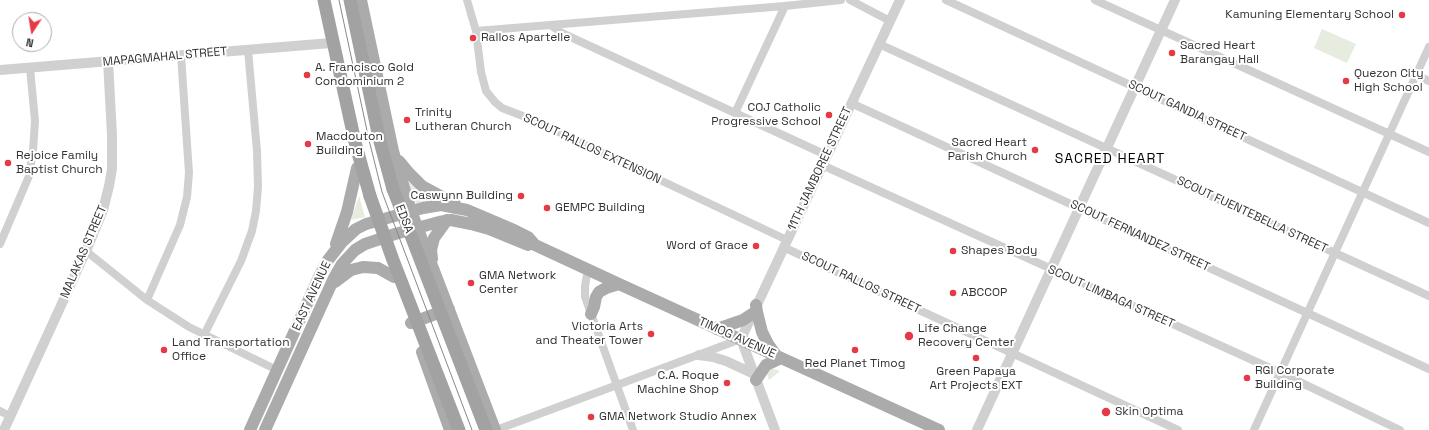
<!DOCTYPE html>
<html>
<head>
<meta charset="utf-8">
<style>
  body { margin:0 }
  #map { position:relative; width:1429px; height:430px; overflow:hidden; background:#fff; font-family:"Space Grotesk",sans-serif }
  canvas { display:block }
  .north { position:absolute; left:12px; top:12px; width:40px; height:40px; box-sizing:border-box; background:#fff; border:1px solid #adadad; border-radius:50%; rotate:192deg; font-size:11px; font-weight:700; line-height:16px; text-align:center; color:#333 }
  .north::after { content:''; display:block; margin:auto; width:14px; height:18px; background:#e63946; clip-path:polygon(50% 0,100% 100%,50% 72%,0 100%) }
</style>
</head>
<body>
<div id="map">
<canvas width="1429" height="430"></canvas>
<div class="north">N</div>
</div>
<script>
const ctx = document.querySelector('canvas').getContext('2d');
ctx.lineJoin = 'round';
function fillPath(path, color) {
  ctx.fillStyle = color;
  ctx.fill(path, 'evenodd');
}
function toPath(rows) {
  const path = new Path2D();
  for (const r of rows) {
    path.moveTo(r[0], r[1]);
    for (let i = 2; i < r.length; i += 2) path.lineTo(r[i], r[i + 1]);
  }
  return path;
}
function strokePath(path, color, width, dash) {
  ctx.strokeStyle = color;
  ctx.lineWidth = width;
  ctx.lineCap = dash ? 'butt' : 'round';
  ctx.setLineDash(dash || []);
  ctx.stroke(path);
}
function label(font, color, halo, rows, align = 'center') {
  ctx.font = font + ' "Space Grotesk",sans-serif';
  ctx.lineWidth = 4;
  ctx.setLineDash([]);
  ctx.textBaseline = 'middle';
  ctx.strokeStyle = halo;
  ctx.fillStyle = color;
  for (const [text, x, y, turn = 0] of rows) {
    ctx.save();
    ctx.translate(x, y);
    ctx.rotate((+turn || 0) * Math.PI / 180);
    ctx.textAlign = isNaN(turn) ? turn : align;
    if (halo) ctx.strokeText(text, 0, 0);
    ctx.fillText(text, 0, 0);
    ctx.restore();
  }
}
const green = toPath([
  [1322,29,1356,44,1347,63,1314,48],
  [408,181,421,191,437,199,416,204],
  [359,196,365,217,351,220],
  [771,368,780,371,769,380,766,372]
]);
const minor = toPath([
  [467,0,476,31,481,72,486,91,495,102,502,108,533,120,787,240],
  [850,0,890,21],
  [946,0,1429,223],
  [1095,0,1429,152],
  [550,25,564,34,826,155],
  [476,31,785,6,841,0],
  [879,44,1429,296],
  [1416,75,1429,81],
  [851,103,1429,369],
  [735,113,785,6],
  [822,165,1281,373,1400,430],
  [0,244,29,176,33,151,35,121,30,68],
  [783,247,1178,430],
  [86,251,147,300,189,327,277,370],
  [588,269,585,286,585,297,633,430],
  [147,300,180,225,187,197,189,173,181,55],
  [204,335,241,261,252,231,256,211,258,187,257,151,248,50],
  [0,411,10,416],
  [496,430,741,339],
  [1254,430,1429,47]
]);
const tertiary = toPath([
  [0,70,331,43],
  [699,355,713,357,726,361,754,374],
  [4,430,86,251,103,210,109,186,112,169,112,135,108,61],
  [775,430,741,339,900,0],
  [977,430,1175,0]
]);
const primary = toPath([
  [361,0,393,151,411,211,495,430],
  [399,161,409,173,422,186,455,204],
  [336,244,347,212,357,168],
  [432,259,431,250,434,238,447,220],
  [335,282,351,270,363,267,378,268,394,277],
  [756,305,757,312,762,332,768,344,776,355],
  [591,314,594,307,596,297,599,292,606,288,619,284],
  [411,323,449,309],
  [717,329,743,320,752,314],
  [422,352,450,430],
  [756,380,766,365,781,358],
  [250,430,320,275,328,260,342,242,356,229,366,224,423,208,441,205,467,210,514,230,528,237,535,245,619,284,939,430],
  [265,430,334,278,342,264,355,250,365,244,395,234,439,222,451,220,471,224,489,229,528,245]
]);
const trunk = toPath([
  [324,0,355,142,370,196],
  [350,0,379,138,393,189]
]);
const tram = toPath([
  [339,0,369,140,382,192,472,430]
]);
const trunkBridge = toPath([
  [393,189,486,430],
  [370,196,393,260,459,430]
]);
const markers = [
  [1402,15,4,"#e63946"],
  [473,38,4,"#e63946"],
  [1172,53,4,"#e63946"],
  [307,75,4,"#e63946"],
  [1346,81,4,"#e63946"],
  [829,115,4,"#e63946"],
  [407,120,4,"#e63946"],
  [308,144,4,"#e63946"],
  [1035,150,4,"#e63946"],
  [8,163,4,"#e63946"],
  [521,196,4,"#e63946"],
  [547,208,4,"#e63946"],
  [756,246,4,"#e63946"],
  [953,251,4,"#e63946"],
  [471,283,4,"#e63946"],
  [953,293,4,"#e63946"],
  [651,334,4,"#e63946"],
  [909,336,5,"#e63946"],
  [164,350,4,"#e63946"],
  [855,350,4,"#e63946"],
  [976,358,4,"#e63946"],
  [1247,378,4,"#e63946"],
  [727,383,4,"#e63946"],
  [1106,412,5,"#e63946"],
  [591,417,4,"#e63946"]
];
const poiNames = [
  ["Kamuning Elementary School",1394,15,"right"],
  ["Rallos Apartelle",481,38],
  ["Sacred Heart",1180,46],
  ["Barangay Hall",1180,60],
  ["A. Francisco Gold",315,68],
  ["Condominium 2",315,82],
  ["Quezon City",1354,74],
  ["High School",1354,88],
  ["COJ Catholic",821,108,"right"],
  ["Progressive School",821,122,"right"],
  ["Trinity",415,113],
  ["Lutheran Church",415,127],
  ["Macdouton",316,137],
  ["Building",316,151],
  ["Sacred Heart",1027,143,"right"],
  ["Parish Church",1027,157,"right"],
  ["Rejoice Family",16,156],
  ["Baptist Church",16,170],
  ["Caswynn Building",513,196,"right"],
  ["GEMPC Building",555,208],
  ["Word of Grace",748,246,"right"],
  ["Shapes Body",961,251],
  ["GMA Network",479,276],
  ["Center",479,290],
  ["ABCCOP",961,293],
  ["Victoria Arts",643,327,"right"],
  ["and Theater Tower",643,341,"right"],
  ["Life Change",918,329],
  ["Recovery Center",918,343],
  ["Land Transportation",172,343],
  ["Office",172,357],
  ["Red Planet Timog",855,364,"center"],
  ["RGI Corporate",1255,371],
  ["Building",1255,385],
  ["Green Papaya",976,372,"center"],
  ["Art Projects EXT",976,386,"center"],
  ["C.A. Roque",719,376,"right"],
  ["Machine Shop",719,390,"right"],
  ["Skin Optima",1115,412],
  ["GMA Network Studio Annex",599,417]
];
const streetNames = [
  ["MAPAGMAHAL STREET",165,57,-5],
  ["SCOUT GANDIA STREET",1187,111,25],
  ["SCOUT RALLOS EXTENSION",592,149,25],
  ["11TH JAMBOREE STREET",820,169,-65],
  ["SCOUT FUENTEBELLA STREET",1252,215,25],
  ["EDSA",404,219,69],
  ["SCOUT FERNANDEZ STREET",1140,236,25],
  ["MALAKAS STREET",84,252,-67],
  ["SCOUT RALLOS STREET",861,283,25],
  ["EAST AVENUE",312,296,-65],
  ["SCOUT LIMBAGA STREET",1111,297,24],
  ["TIMOG AVENUE",737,338,24]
];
const quarterNames = [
  ["SACRED HEART",1110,159]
];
fillPath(green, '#e6ecdf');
strokePath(minor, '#d0d0d0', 8);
strokePath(tertiary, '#d0d0d0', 10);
strokePath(primary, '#ababab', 12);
strokePath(trunk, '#a2a2a2', 13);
strokePath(tram, '#888', 1);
strokePath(trunkBridge, '#a2a2a2', 13);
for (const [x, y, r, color] of markers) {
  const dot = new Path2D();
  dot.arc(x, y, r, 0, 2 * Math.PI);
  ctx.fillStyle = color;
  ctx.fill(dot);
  strokePath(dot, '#fff', 1.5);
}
label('12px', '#333', '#fff', poiNames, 'left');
label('12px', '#333', '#fff', streetNames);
ctx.letterSpacing = '1px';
label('14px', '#000', '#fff', quarterNames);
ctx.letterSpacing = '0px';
</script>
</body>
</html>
